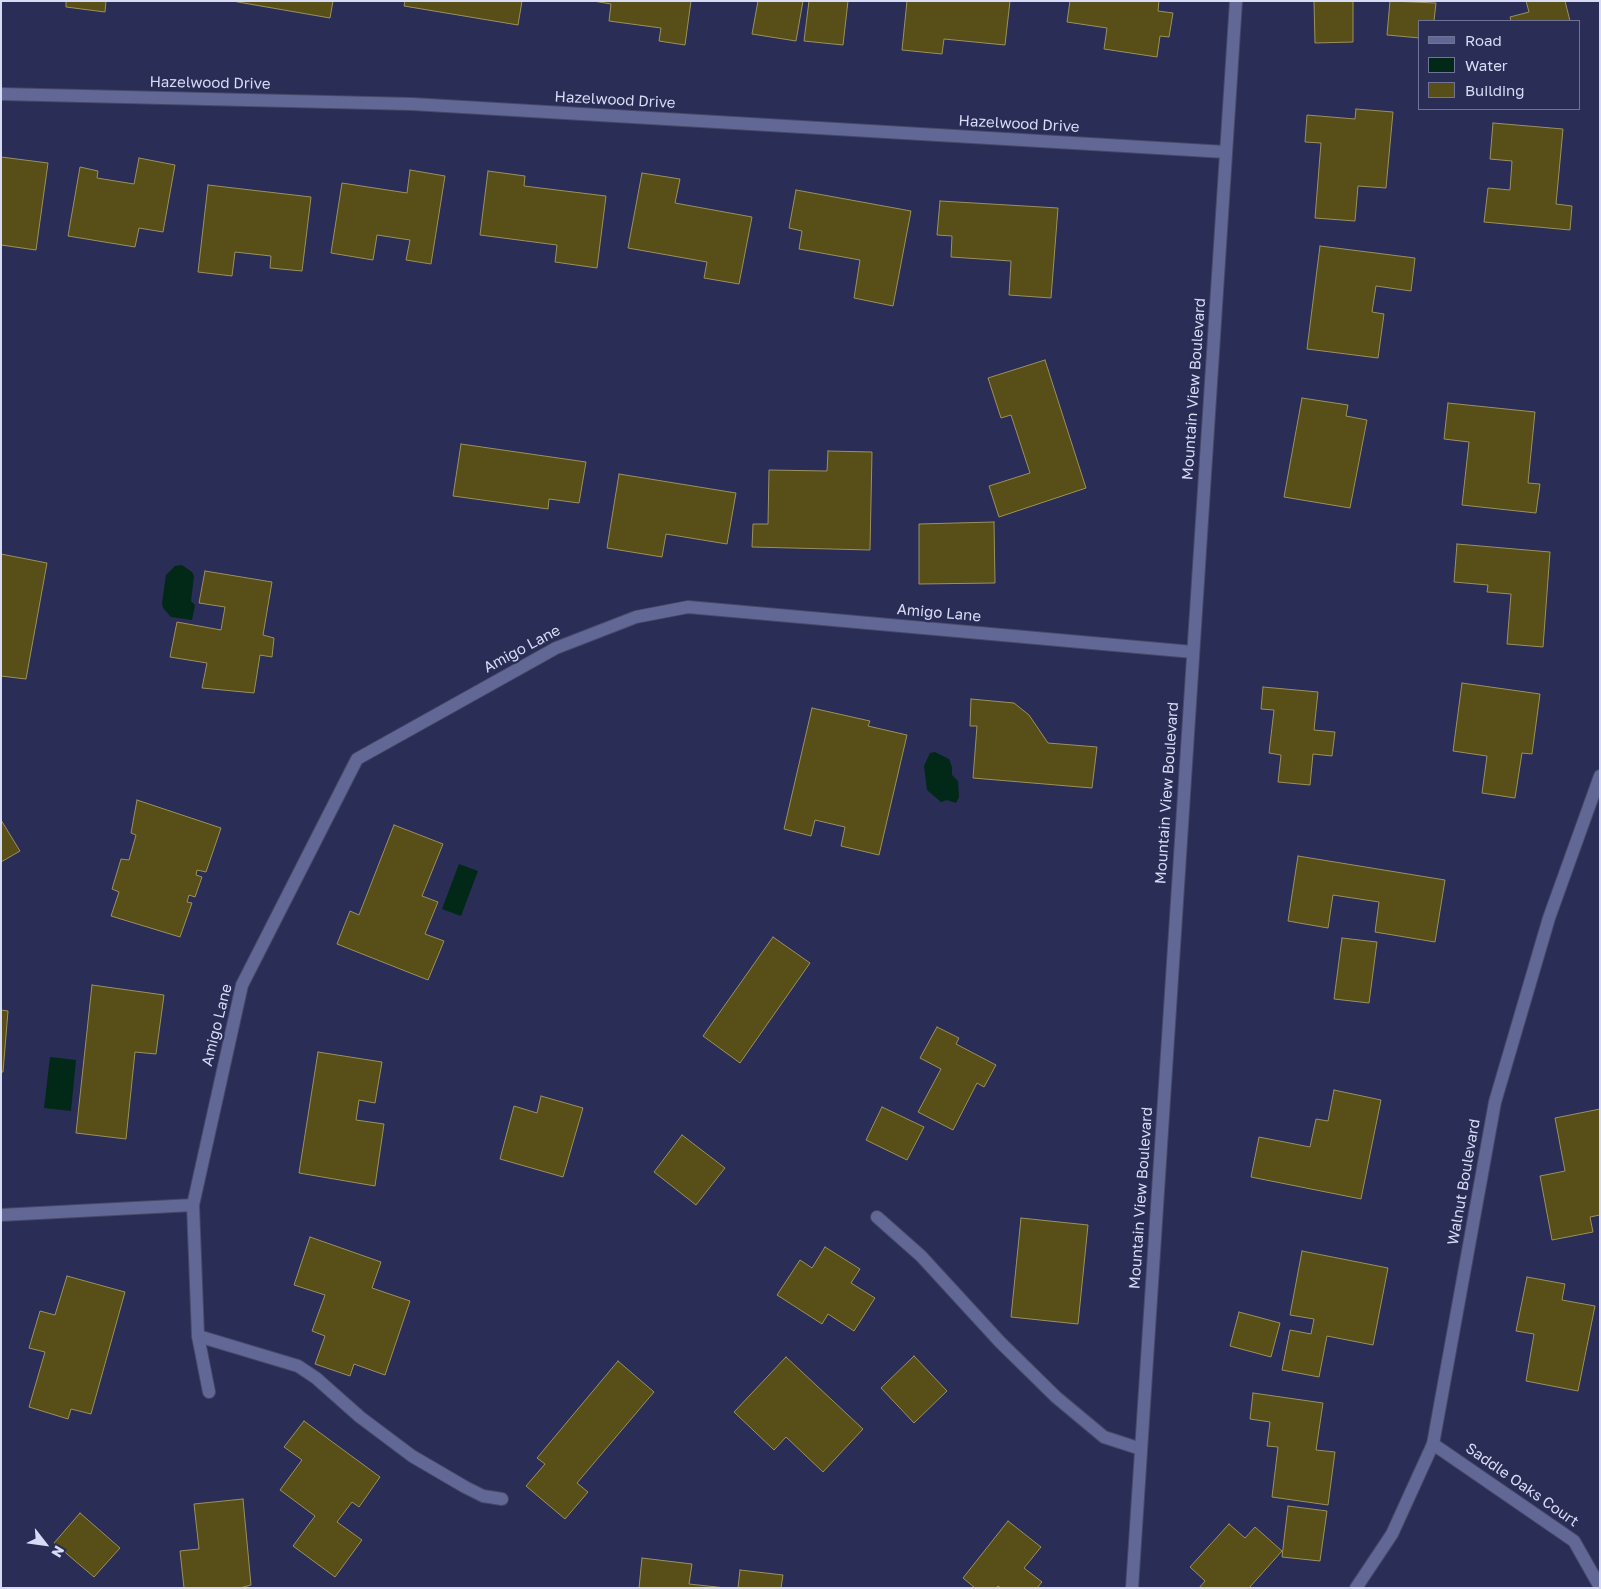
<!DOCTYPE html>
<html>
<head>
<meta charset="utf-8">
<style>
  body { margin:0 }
  #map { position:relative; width:1601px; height:1589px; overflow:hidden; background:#2a2d55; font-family:"Golos Text",sans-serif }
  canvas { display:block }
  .frame { position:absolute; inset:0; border:2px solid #d7dbf4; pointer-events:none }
  .legend { position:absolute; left:1418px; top:20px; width:162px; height:90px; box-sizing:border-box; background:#2a2d55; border:1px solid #6f7395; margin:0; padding:6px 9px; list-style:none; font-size:15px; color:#d7dbf4 }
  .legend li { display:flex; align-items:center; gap:10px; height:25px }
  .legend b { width:25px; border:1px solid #6f7395 }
  .north { position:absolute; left:20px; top:1519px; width:50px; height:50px; -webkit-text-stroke:4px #2a2d55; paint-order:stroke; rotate:120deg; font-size:14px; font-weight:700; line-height:20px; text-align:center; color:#d7dbf4 }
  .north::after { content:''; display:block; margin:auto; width:18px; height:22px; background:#d7dbf4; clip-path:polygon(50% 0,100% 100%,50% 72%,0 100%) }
</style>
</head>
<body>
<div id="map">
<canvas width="1601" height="1589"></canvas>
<div class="frame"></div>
<ul class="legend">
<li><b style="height:6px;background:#626895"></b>Road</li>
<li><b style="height:14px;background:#022917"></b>Water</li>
<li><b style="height:14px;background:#584e17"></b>Building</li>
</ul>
<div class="north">N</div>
</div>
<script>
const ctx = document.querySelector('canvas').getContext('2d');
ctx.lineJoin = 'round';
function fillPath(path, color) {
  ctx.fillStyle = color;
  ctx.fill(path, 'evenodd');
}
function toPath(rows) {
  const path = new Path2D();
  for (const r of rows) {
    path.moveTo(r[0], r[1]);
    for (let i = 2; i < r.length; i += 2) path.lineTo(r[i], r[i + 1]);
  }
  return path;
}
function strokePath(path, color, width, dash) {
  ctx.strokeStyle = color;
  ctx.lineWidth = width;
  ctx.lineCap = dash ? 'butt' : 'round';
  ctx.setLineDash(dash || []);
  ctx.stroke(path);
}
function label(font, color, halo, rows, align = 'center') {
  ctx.font = font + ' "Golos Text",sans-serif';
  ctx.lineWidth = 4.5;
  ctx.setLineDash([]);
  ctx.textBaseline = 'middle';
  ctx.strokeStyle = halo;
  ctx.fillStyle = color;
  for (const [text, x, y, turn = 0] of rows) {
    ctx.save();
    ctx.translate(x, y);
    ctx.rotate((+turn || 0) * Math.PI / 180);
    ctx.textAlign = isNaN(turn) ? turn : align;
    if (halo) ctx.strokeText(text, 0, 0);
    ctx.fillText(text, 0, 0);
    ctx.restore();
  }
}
const water = toPath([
  [182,565,192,572,194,576,191,601,195,605,192,620,171,617,163,608,162,603,166,575,175,566],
  [935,752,949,759,952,767,952,775,958,781,959,797,956,803,947,800,941,802,927,790,924,766,930,753],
  [459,864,478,871,461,916,442,909],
  [50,1057,76,1060,71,1111,44,1108]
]);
const building = toPath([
  [66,1,106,1,105,12,66,7,66,1],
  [232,1,333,1,330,18,232,1],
  [405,1,522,1,518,25,404,6,405,1],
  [593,1,691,1,685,45,659,41,661,28,609,21,611,4,593,1],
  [758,1,803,1,796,41,752,34,758,1],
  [809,1,848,1,843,45,804,41,809,1],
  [907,1,1010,1,1005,45,944,39,942,54,902,50,907,1],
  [1070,1,1159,1,1158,11,1173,13,1169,37,1160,36,1157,57,1104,49,1107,28,1067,22,1070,1],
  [1314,1,1353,1,1353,42,1315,43,1314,1],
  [1390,1,1436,3,1434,21,1420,21,1420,38,1387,35,1390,1],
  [1526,1,1565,1,1570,21,1511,21,1510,17,1529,12,1526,1],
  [1356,109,1393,112,1386,188,1358,186,1355,221,1315,218,1321,143,1305,142,1307,115,1355,119,1356,109],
  [1493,123,1563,129,1556,204,1572,206,1570,230,1484,222,1488,188,1510,190,1512,161,1490,159,1493,123],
  [1,157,48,163,36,250,1,245,1,157],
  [139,158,175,165,163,232,139,228,135,247,68,236,80,167,98,171,97,178,134,184,139,158],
  [410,170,445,176,431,264,406,260,410,240,377,235,373,260,331,253,342,183,407,193,410,170],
  [488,171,525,176,524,186,606,196,597,268,555,262,557,245,480,235,488,171],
  [642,173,680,179,675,203,752,217,739,284,704,278,707,262,628,248,642,173],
  [208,185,311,197,302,271,270,268,271,256,235,252,232,276,198,272,208,185],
  [796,190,911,211,893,306,854,298,860,260,799,249,802,231,789,228,796,190],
  [940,201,1058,208,1051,298,1009,295,1011,261,951,257,952,236,937,235,940,201],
  [1320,246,1415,258,1411,291,1376,286,1372,312,1384,314,1378,358,1307,349,1320,246],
  [1045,360,1086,488,999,517,989,486,1030,473,1011,415,1001,418,988,378,1045,360],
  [1302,398,1348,405,1346,416,1367,420,1350,508,1284,497,1302,398],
  [1448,403,1535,412,1528,483,1540,484,1536,513,1462,505,1469,442,1444,439,1448,403],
  [461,444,586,462,579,503,549,499,548,509,453,496,461,444],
  [828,451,872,452,870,550,752,547,753,524,768,524,769,470,827,471,828,451],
  [619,474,736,493,727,544,666,534,662,557,607,548,619,474],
  [994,522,995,583,919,584,919,524,994,522],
  [1457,544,1550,552,1543,647,1507,644,1511,594,1487,592,1488,585,1454,582,1457,544],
  [1,554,47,563,26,679,1,676,1,554],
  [205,571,272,582,263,635,274,638,272,657,260,655,254,693,202,688,207,663,170,657,177,622,221,630,225,607,199,603,205,571],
  [1462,683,1540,694,1532,754,1522,753,1515,798,1482,793,1487,756,1453,751,1462,683],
  [1263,687,1318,692,1314,730,1335,732,1332,756,1313,754,1310,785,1278,782,1281,755,1269,753,1274,710,1261,709,1263,687],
  [971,699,1014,703,1029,715,1048,743,1097,747,1092,788,973,778,977,726,970,726,971,699],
  [812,708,870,721,868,726,907,735,879,855,841,846,845,827,815,820,811,836,784,829,812,708],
  [137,800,221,828,206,872,197,870,196,875,202,877,195,897,189,895,187,902,192,903,180,937,111,916,119,892,112,889,121,859,129,860,136,835,131,833,137,800],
  [1,820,20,851,1,862,1,820],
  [394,825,443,844,422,896,438,902,425,934,444,941,428,980,337,944,350,911,359,915,394,825],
  [1298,856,1445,880,1435,942,1375,932,1379,902,1333,895,1328,928,1288,921,1298,856],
  [773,937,810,963,740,1063,703,1036,773,937],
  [1342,938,1377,942,1369,1003,1334,999,1342,938],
  [92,985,164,995,156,1054,135,1052,126,1139,76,1133,92,985],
  [1,1010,8,1011,3,1072,1,1072,1,1010],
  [937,1027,959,1038,956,1044,996,1065,984,1087,977,1083,953,1130,918,1112,941,1069,920,1058,937,1027],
  [318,1052,382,1062,375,1103,359,1100,356,1120,384,1124,375,1186,299,1173,318,1052],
  [1334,1090,1381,1100,1361,1199,1251,1177,1259,1137,1310,1147,1316,1119,1328,1121,1334,1090],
  [541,1096,583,1108,563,1177,500,1159,514,1106,537,1113,541,1096],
  [882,1107,924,1127,907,1160,866,1140,882,1107],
  [1600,1109,1600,1215,1590,1217,1593,1232,1552,1240,1540,1176,1565,1171,1555,1118,1600,1109],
  [682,1135,725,1168,696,1205,654,1172,682,1135],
  [1021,1218,1088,1225,1078,1324,1011,1317,1021,1218],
  [310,1237,381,1262,372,1288,410,1301,385,1375,354,1364,350,1376,315,1364,325,1336,312,1331,325,1295,294,1285,310,1237],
  [825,1247,860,1269,851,1283,875,1298,854,1331,828,1314,822,1324,777,1295,800,1260,812,1268,825,1247],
  [1302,1251,1388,1268,1373,1345,1327,1336,1319,1377,1282,1370,1290,1330,1311,1334,1314,1319,1290,1315,1302,1251],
  [67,1276,125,1292,91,1414,71,1409,68,1419,29,1407,45,1352,29,1348,40,1311,55,1315,67,1276],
  [1527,1277,1565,1284,1562,1300,1595,1306,1578,1391,1526,1381,1534,1334,1516,1331,1527,1277],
  [1239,1312,1280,1323,1271,1357,1230,1346,1239,1312],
  [914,1356,947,1391,914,1423,881,1388,914,1356],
  [786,1357,863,1429,823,1472,786,1437,774,1450,734,1412,786,1357],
  [618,1361,654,1392,577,1483,588,1492,565,1519,526,1486,545,1464,537,1458,618,1361],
  [1253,1393,1323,1403,1316,1450,1335,1452,1328,1505,1272,1497,1278,1447,1267,1446,1270,1422,1250,1419,1253,1393],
  [304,1421,380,1477,359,1507,352,1502,337,1522,362,1540,335,1577,293,1546,315,1516,280,1490,302,1460,284,1447,304,1421],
  [243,1499,251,1585,240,1588,184,1588,180,1551,199,1549,194,1504,243,1499],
  [1288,1506,1327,1511,1320,1561,1282,1557,1288,1506],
  [80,1513,120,1548,94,1577,54,1543,80,1513],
  [1008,1521,1041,1547,1024,1568,1042,1582,1037,1588,1001,1588,998,1586,996,1588,975,1588,963,1578,1008,1521],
  [1229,1524,1245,1538,1255,1527,1282,1551,1249,1588,1199,1588,1205,1581,1190,1567,1229,1524],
  [642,1558,692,1564,689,1584,726,1588,639,1588,642,1558],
  [740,1570,783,1575,781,1588,738,1588,740,1570]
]);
const service = toPath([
  [198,1336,298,1366,316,1378,360,1417,412,1456,465,1487,483,1496,502,1499]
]);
const minor = toPath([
  [1,94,412,104,1226,152],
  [1,1215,193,1205],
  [877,1217,921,1256,1000,1342,1056,1397,1104,1437,1141,1449],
  [209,1392,198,1336,193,1205,242,985,357,759,556,648,636,617,688,607,1193,652],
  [1433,1444,1574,1541,1600,1587]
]);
const tertiary = toPath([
  [1132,1588,1236,1],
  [1356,1588,1392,1534,1433,1444,1495,1102,1549,918,1600,776]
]);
const streetNames = [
  ["Hazelwood Drive",210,83,1],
  ["Hazelwood Drive",615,100,3],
  ["Hazelwood Drive",1019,124,3],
  ["Mountain View Boulevard",1194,389,-86],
  ["Amigo Lane",939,613,5],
  ["Amigo Lane",522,649,-28],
  ["Mountain View Boulevard",1167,793,-86],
  ["Amigo Lane",217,1025,-76],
  ["Walnut Boulevard",1464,1182,-80],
  ["Mountain View Boulevard",1141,1198,-86],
  ["Saddle Oaks Court",1522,1485,35]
];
fillPath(water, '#022917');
fillPath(building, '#584e17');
strokePath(building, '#9b915e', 1);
strokePath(service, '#47486a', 14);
strokePath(minor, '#47486a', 14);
strokePath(tertiary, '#47486a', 14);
strokePath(service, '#626895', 12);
strokePath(minor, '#626895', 12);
strokePath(tertiary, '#626895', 12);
label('15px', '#d7dbf4', '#2a2d55', streetNames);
</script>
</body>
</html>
